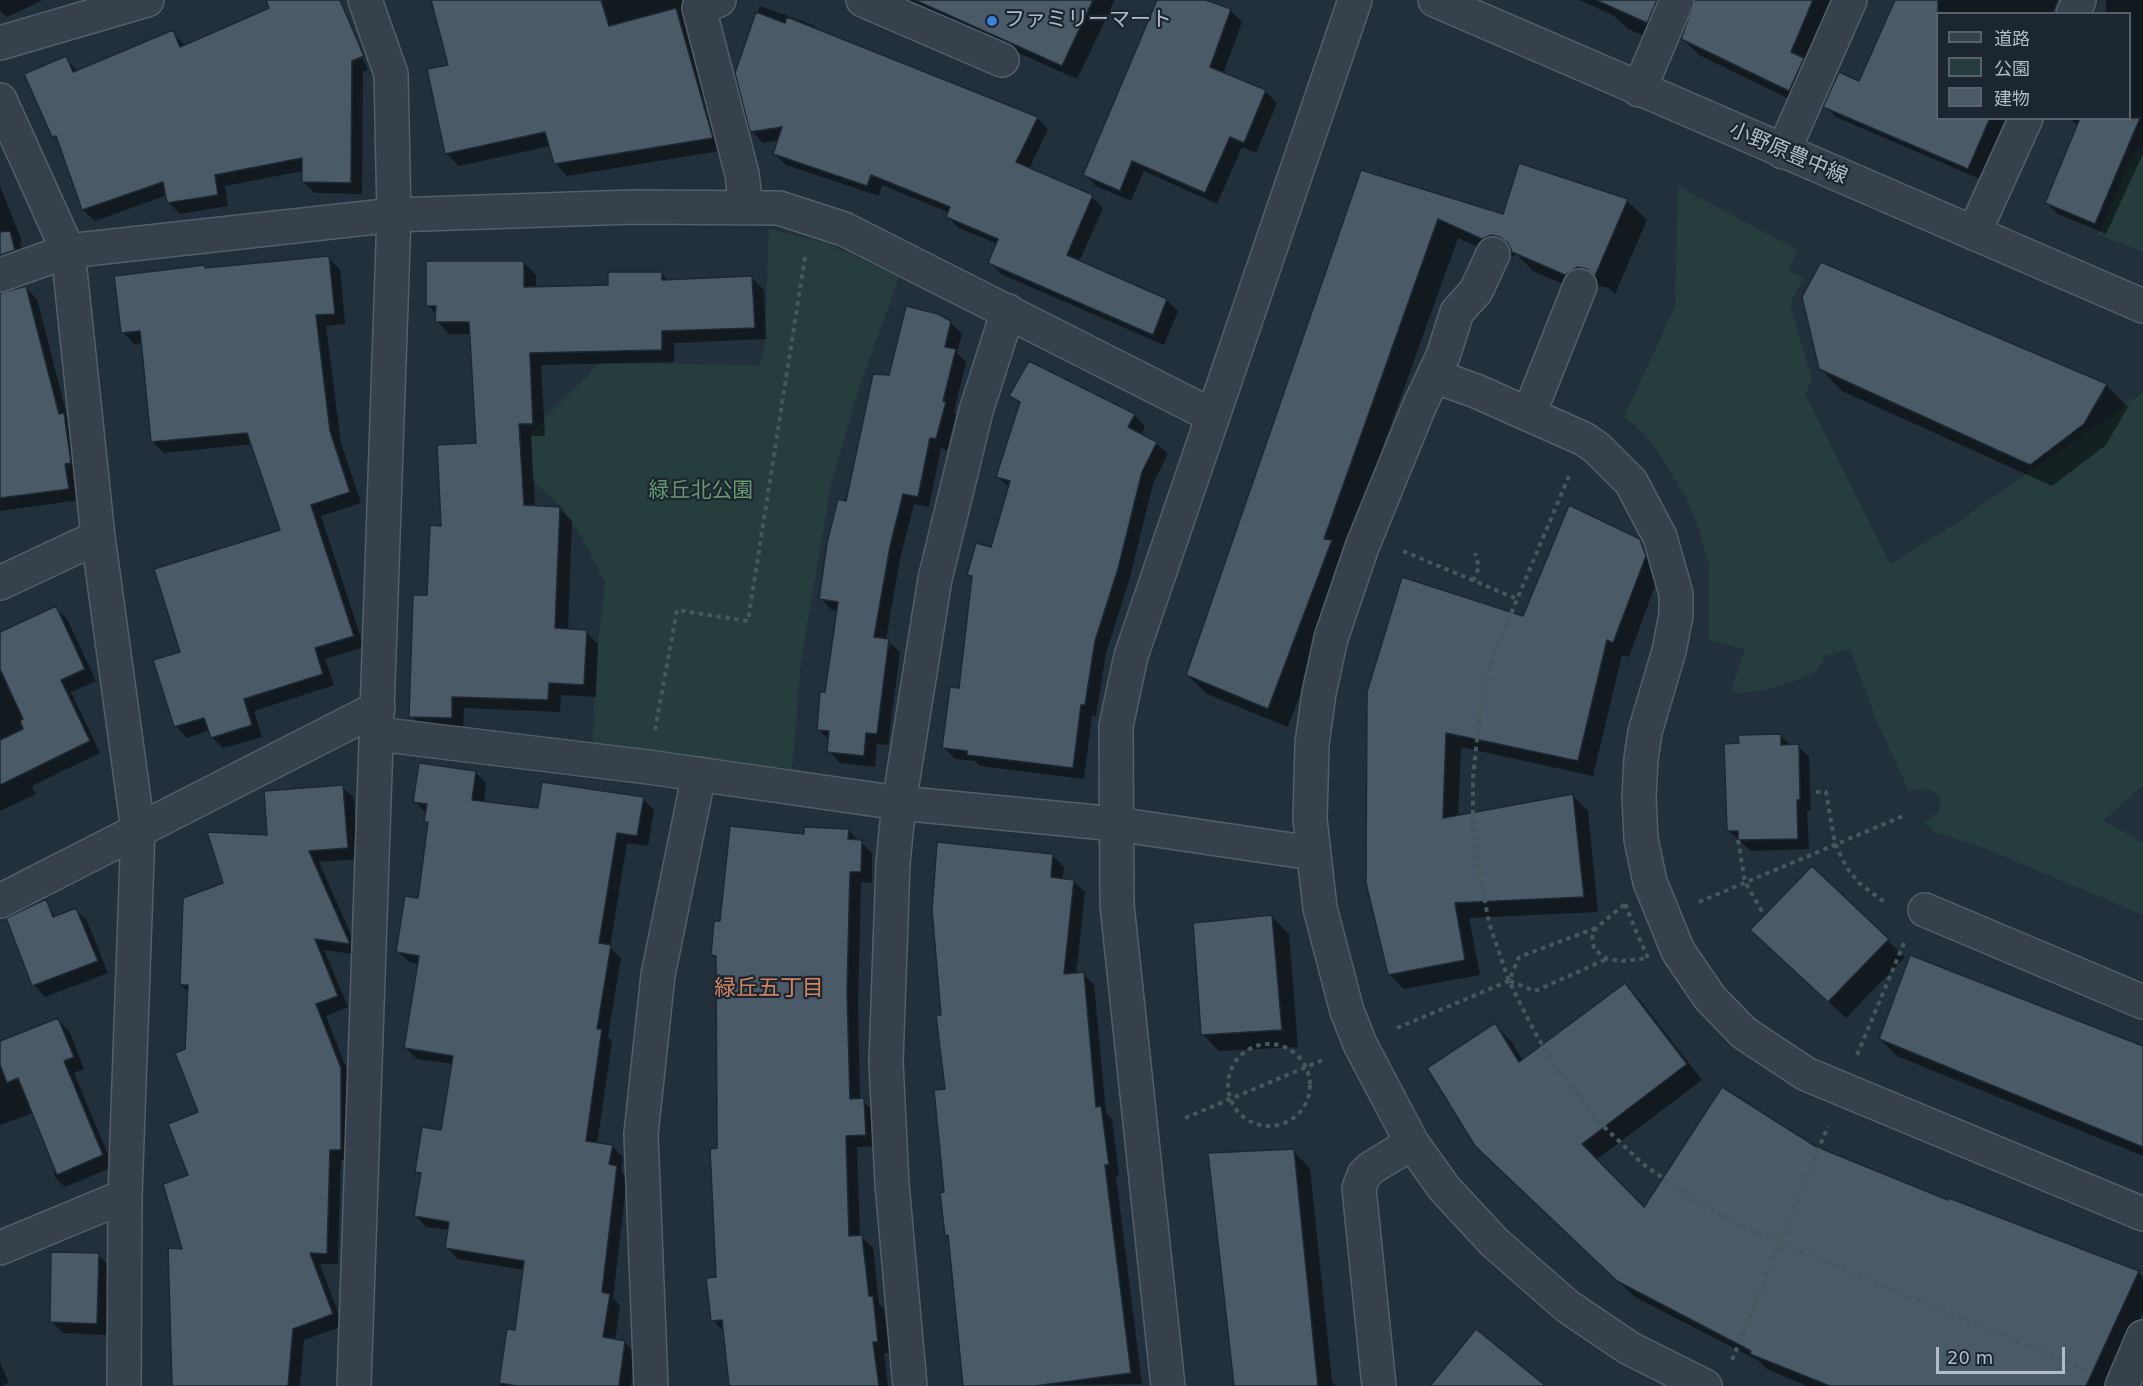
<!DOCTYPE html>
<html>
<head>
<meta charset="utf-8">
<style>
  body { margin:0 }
  #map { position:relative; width:2143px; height:1386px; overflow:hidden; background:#22303b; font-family:"DejaVu Sans","Noto Sans JP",sans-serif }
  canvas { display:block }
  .legend { position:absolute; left:1936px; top:12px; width:195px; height:108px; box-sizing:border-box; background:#1b2630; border:2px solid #57626c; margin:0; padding:8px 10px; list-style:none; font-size:18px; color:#b1bcc7 }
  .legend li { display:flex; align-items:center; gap:12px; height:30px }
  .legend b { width:30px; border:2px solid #57626c }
  .scale { position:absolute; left:1936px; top:1347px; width:129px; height:27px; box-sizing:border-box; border:3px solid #b1bcc7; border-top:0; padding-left:8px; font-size:18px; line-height:21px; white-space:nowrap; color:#b1bcc7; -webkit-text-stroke:4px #1b2630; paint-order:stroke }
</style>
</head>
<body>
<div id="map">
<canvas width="2143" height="1386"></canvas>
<ul class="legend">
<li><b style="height:8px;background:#36414b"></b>道路</li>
<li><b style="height:16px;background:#253e3d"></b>公園</li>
<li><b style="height:16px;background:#4a5a67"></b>建物</li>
</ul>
<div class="scale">20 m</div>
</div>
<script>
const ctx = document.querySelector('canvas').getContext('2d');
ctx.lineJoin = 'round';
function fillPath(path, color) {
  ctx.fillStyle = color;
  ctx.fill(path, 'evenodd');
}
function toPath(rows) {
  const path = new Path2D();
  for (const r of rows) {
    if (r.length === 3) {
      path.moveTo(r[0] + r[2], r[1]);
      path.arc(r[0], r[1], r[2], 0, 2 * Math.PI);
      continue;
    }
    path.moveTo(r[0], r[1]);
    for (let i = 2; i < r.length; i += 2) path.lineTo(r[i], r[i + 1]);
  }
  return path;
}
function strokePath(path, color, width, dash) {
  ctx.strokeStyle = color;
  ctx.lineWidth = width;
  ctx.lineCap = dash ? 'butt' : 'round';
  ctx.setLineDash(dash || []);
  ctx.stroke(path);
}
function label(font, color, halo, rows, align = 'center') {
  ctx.font = font + ' "DejaVu Sans","Noto Sans JP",sans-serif';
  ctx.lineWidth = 4.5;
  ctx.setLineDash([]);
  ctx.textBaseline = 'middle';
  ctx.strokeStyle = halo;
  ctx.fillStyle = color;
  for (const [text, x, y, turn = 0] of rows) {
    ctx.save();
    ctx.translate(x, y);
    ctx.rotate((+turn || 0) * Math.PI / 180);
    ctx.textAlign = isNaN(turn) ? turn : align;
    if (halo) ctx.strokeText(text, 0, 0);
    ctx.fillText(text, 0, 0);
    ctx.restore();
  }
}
const green = toPath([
  [2143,148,2143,252,2098,234,2133,154],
  [1678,186,1797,250,1789,271,1803,278,1790,304,1812,380,1805,394,1890,564,1952,526,2143,393,2143,785,2103,821,2143,843,2143,915,1984,848,1934,832,1933,828,1924,824,1939,811,1941,799,1932,790,1908,789,1875,717,1850,649,1825,656,1818,669,1809,675,1768,690,1737,693,1731,690,1745,649,1709,640,1709,565,1696,520,1686,497,1657,450,1645,435,1624,417,1675,306],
  [769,229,827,243,899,277,859,388,831,484,801,661,792,769,593,743,596,660,605,583,584,541,561,506,532,480,531,433,600,363,759,365,765,346]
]);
const shadow = toPath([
  [0,0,43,0,7,17,0,11],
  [289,0,319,0,341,12,368,70,363,72,362,194,315,193,303,182,303,171,225,186,228,206,180,214,168,202,167,195,95,221,83,210,60,143,53,136,65,58,78,72,173,32,185,46],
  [433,0,682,0,725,150,567,176,555,163,550,146,459,166,446,153,449,66],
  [900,0,1115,0,1077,79],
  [1159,0,1202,0,1231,11,1242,22,1223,74,1265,91,1277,103,1256,153,1242,147,1217,204,1144,171,1131,201,1096,186,1085,175],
  [1579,0,1686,0,1662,43,1628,29,1613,15],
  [1697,0,1834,0,1806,107,1699,55,1683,39],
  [1898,0,2058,0,2052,14,1938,14,1938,118,2006,118,1980,179,1836,117,1825,106,1859,83],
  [2106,0,2143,0,2143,154,2106,234,2058,214,2046,203,2078,127,2070,118,2130,118,2130,14,2106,14],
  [760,6,813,25,819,31,1037,118,1048,129,1029,169,1092,197,1103,208,1079,262,1166,300,1178,311,1164,345,1001,274,990,262,998,244,959,228,948,217,950,213,882,185,879,196,786,165,775,154,779,140,763,143,752,131,737,73],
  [1362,171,1504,216,1627,201,1647,220,1615,294,1609,288,1598,286,1586,294,1533,271,1517,255,1503,258,1458,238,1344,555,1351,561,1288,727,1207,694,1187,675],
  [0,186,22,241,20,242,25,261,0,272],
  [328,258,340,269,345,324,326,326,341,443,361,503,321,516,364,647,325,659,334,685,254,711,262,737,223,748,212,737,210,730,187,738,176,726,182,653,282,531,253,444,164,453,153,442,143,343,134,344,123,332,204,267,207,270],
  [524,263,536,275,536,288,610,286,662,274,669,281,752,278,764,290,766,339,674,343,674,362,541,365,545,436,531,436,535,507,559,508,572,521,568,630,586,632,598,644,596,697,561,695,560,712,464,708,463,730,423,728,411,716,429,596,443,527,478,444,471,334,449,334,437,321,437,315,428,305],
  [25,287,37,299,68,420,74,426,80,500,0,511,0,294],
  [950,322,962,334,957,353,966,362,954,412,956,415,947,450,941,448,929,507,914,504,900,559,886,640,900,652,888,745,877,744,875,767,840,763,829,751,830,741,818,729,827,694,839,611,832,610,820,598,847,503,890,377],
  [1820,368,2106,385,2128,407,2106,445,2052,486,1842,391],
  [1011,395,1134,415,1145,426,1141,435,1156,443,1168,454,1153,484,1129,581,1106,653,1096,716,1092,715,1084,779,980,766,975,761,955,759,944,747,960,690,973,579,969,575,992,549,1009,487,998,476,1020,405],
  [1639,540,1655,556,1660,572,1629,657,1622,655,1593,776,1461,747,1458,817,1573,796,1588,811,1598,912,1469,918,1480,975,1404,989,1389,974,1369,692,1524,617],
  [55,608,67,619,96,681,71,692,100,753,32,786,36,794,0,811,0,633],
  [1781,736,1791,746,1798,746,1809,757,1811,811,1807,811,1809,849,1751,851,1729,831,1740,745],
  [476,773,486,783,484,803,539,809,643,799,654,810,648,846,627,843,610,947,621,958,608,1037,612,1042,597,1144,612,1146,623,1157,621,1171,627,1178,613,1298,620,1306,615,1341,624,1342,635,1353,631,1386,500,1386,508,1331,516,1332,524,1270,458,1259,447,1248,449,1230,426,1227,416,1216,422,1177,417,1171,443,1131,453,1064,417,1059,406,1048,419,964,409,962,398,952,419,899,429,825,426,821,426,813,415,802],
  [342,787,354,798,358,859,319,862,360,955,324,950,348,1007,326,1016,351,1080,352,1160,341,1160,338,1264,320,1264,343,1326,304,1340,300,1386,182,1386,184,1251,190,1176,200,1113,187,1050,189,993,181,985,224,884,268,836],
  [848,830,872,853,872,883,861,882,858,1004,860,1100,875,1111,876,1146,857,1147,860,1236,873,1248,879,1304,884,1309,889,1353,884,1353,888,1386,730,1386,724,1332,713,1320,718,1278,719,1150,718,960,712,955,722,923,805,835],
  [1052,855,1064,867,1062,880,1073,881,1085,892,1076,975,1083,974,1094,985,1106,1113,1112,1119,1119,1176,1116,1176,1142,1384,964,1386,950,1239,946,1235,947,1091,943,1016],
  [1812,868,1905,957,1846,1018,1769,946],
  [48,908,57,917,76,910,87,921,108,973,45,997,34,985,9,925],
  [1272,917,1289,934,1298,1047,1219,1051,1202,1034],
  [1625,985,1640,1000,1702,1080,1596,1160,1644,1209,1949,1202,1950,1200,2139,1273,2143,1277,2143,1312,2108,1386,1807,1386,1767,1369,1759,1361,1635,1297,1492,1161,1495,1025,1511,1041,1523,1061],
  [58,1020,69,1031,84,1069,74,1073,113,1167,65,1187,54,1176,54,1164,33,1113,0,1125,0,1042],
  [1880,1039,2143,1047,2143,1156,1897,1056],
  [1293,1151,1310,1168,1332,1381,1336,1386,1235,1386],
  [98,1255,110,1266,108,1335,63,1333,52,1322],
  [0,1362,9,1383,0,1386]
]);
const building = toPath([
  [266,0,340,0,364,56,352,61,351,183,302,182,302,158,215,175,218,195,167,203,163,182,82,210,56,136,52,137,24,74,66,56,73,72,173,30,180,47,269,8,266,0],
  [431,0,601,0,609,26,676,8,713,138,554,164,545,132,445,154,427,69,448,65,431,0],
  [915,0,1093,0,1062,66,915,0],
  [1157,0,1206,0,1231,9,1210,67,1266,90,1244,143,1230,137,1205,193,1132,161,1120,191,1083,175,1157,0],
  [1596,0,1657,0,1647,23,1596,0],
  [1695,0,1813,0,1791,52,1804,58,1789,91,1681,39,1695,0],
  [1895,0,1938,0,1938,118,1990,118,1968,169,1823,107,1839,72,1859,81,1895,0],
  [756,12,785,23,787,17,1038,117,1016,162,1093,195,1067,255,1167,299,1153,335,988,263,998,239,946,217,950,207,871,175,867,186,773,154,782,127,750,132,735,73,756,12],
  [2080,118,2140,118,2095,224,2045,203,2080,118],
  [1519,163,1628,199,1595,276,1587,269,1578,267,1565,275,1512,252,1508,243,1500,237,1491,235,1482,239,1438,219,1324,539,1332,540,1268,709,1186,675,1361,170,1503,214,1519,163],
  [10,231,15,250,0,255,0,232,10,231],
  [329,256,335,314,316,315,330,431,350,492,311,505,354,636,315,648,323,674,244,699,252,725,211,738,204,718,174,727,153,660,180,652,154,569,280,530,247,433,151,442,140,331,121,333,114,276,205,265,205,268,329,256],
  [426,261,524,261,524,287,608,285,608,272,662,272,662,280,752,276,755,328,662,331,662,350,530,353,533,424,519,424,524,505,560,507,555,628,587,630,584,685,549,683,548,700,452,697,452,718,409,717,413,595,427,595,430,525,441,526,437,445,476,443,469,322,435,322,436,306,426,306,426,261],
  [1821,262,2107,384,2084,424,2030,465,1819,369,1802,297,1821,262],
  [26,286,59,414,64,413,71,463,65,464,69,489,0,498,0,293,26,286],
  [906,306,938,314,951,321,945,347,956,349,943,401,946,402,936,439,930,438,918,497,903,494,890,547,874,637,889,639,877,734,866,733,864,756,827,752,829,731,817,730,820,692,825,692,838,602,819,599,827,543,838,499,846,501,873,374,889,375,906,306],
  [1029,361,1135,414,1128,427,1157,442,1142,472,1118,569,1095,641,1085,705,1081,705,1073,768,967,755,967,751,942,748,950,687,959,688,972,576,967,575,976,543,991,547,1010,481,996,477,1020,402,1009,396,1029,361],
  [1569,505,1640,539,1646,556,1613,643,1607,640,1578,761,1446,733,1443,818,1573,794,1584,897,1455,903,1465,960,1388,975,1366,883,1367,692,1402,577,1523,616,1569,505],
  [56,606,85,669,61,680,90,741,0,785,0,740,23,729,20,721,23,719,0,669,0,632,56,606],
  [1781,734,1781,745,1799,744,1800,800,1797,800,1798,839,1738,840,1738,831,1727,831,1724,744,1739,743,1738,735,1781,734],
  [419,763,476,771,472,800,538,808,542,782,644,797,637,836,617,833,599,943,611,945,597,1029,602,1029,586,1141,613,1145,609,1164,617,1166,602,1292,610,1294,603,1337,625,1341,619,1386,517,1386,499,1383,507,1329,515,1330,524,1261,445,1248,449,1222,414,1216,421,1173,415,1172,422,1127,441,1130,453,1056,404,1048,419,956,396,952,405,896,418,898,428,822,424,822,427,804,413,802,419,763],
  [343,785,348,848,309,851,350,944,315,939,338,996,316,1004,341,1068,341,1150,330,1150,327,1254,310,1253,333,1314,293,1329,288,1386,172,1386,168,1248,182,1249,163,1184,188,1175,168,1124,198,1112,175,1053,185,1049,188,985,180,985,183,898,223,883,207,832,267,835,264,791,343,785],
  [730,826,804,834,804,827,849,829,848,839,862,840,861,872,850,872,847,991,850,1099,864,1098,866,1135,846,1136,849,1236,862,1235,869,1296,873,1296,878,1342,873,1342,879,1386,729,1386,722,1320,711,1321,706,1278,716,1277,710,1149,717,1148,716,956,711,955,714,921,720,921,730,826],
  [937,842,1053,854,1051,877,1074,880,1064,974,1084,972,1096,1107,1101,1106,1109,1165,1105,1165,1131,1373,1035,1386,963,1386,948,1235,945,1236,940,1193,944,1192,934,1090,945,1089,936,1015,941,1015,932,910,937,842],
  [1812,866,1889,939,1828,1002,1750,930,1812,866],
  [46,899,53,917,76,908,98,961,32,986,6,918,46,899],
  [1272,915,1282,1030,1201,1035,1193,923,1272,915],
  [1910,955,2143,1046,2143,1147,1879,1039,1910,955],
  [1625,983,1687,1064,1582,1144,1644,1207,1722,1087,1815,1146,1948,1200,1949,1198,2139,1271,2086,1386,1830,1386,1750,1354,1751,1351,1617,1281,1475,1146,1427,1068,1495,1023,1519,1062,1625,983],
  [58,1018,74,1057,64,1061,103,1155,57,1175,18,1078,7,1083,0,1065,0,1041,58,1018],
  [1294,1149,1318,1386,1234,1386,1208,1153,1294,1149],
  [51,1252,99,1253,97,1324,50,1322,51,1252],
  [1476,1329,1546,1386,1430,1386,1476,1329]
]);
const path = toPath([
  [1569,476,1494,654,1481,701,1473,777,1473,837,1489,923,1509,981,1534,1031,1555,1066,1600,1123,1643,1164,1691,1198,1740,1226,2086,1370],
  [1403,551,1517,599],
  [1473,581,1479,567,1475,553],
  [655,730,677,610,748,621,805,257],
  [1816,792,1826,792,1835,844,1847,868,1859,883,1887,904],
  [1738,840,1745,882,1764,915],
  [1699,902,1903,816],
  [1625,904,1636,931,1648,958,1623,961,1607,959,1594,949,1592,934,1596,928,1625,904],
  [1510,981,1535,991,1607,959],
  [1397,1028,1509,981,1519,957,1596,928],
  [1269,1085,41],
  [1857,1055,1904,943],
  [1185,1118,1323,1060],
  [1732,1360,1828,1126]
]);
const minor = toPath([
  [719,0,699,8,742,174,746,208],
  [863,0,1002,60],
  [1435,0,2143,306],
  [2073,14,2079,0],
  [0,43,147,0],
  [1639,90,1677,0],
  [0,100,68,251,98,537,138,830,125,1196,124,1386],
  [1783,152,1850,0],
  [1974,233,2026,118],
  [1493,254,1476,291,1457,312,1443,356,1419,407,1362,547,1331,638,1319,693,1312,744,1310,819,1320,908,1347,1011,1360,1044,1412,1143,1444,1188,1494,1242,1567,1306,1629,1348,1705,1386],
  [0,275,68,251,394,215,633,207,779,208,844,229,1211,415],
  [1434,376,1476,391,1584,439,1597,448,1631,482,1660,537,1676,594,1676,615,1669,651,1645,732,1641,759,1639,798,1641,839,1650,882,1678,951,1710,998,1744,1033,1806,1074,2143,1214],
  [1529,414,1580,286],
  [0,583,98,537],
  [377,734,648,767,899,803,1116,824,1312,853],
  [0,901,378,708],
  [1925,910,2143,1002],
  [0,1248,125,1196],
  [354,1386,394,215,391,74,365,0],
  [651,1386,641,1134,658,975,699,774],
  [910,1386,892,1184,886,1062,893,863,899,803,935,579,976,411,1008,311],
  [1168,1386,1117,905,1116,726,1131,656,1355,0],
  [1379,1386,1359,1188,1364,1175,1371,1168,1412,1143],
  [2122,1386,2143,1337]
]);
const markers = [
  [992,21,6,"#3f7fe0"]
];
const poiNames = [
  ["ファミリーマート",1004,21]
];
const streetNames = [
  ["小野原豊中線",1788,154,23]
];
const parkNames = [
  ["緑丘北公園",701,492]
];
const neighbourhoodNames = [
  ["緑丘五丁目",769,989]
];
fillPath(green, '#253e3d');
fillPath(shadow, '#0007');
fillPath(building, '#4a5a67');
strokePath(building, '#1d2832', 1.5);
strokePath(minor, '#545f69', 36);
strokePath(path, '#445a5a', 4, [4.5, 4.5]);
strokePath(minor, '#36414b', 33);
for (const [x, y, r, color] of markers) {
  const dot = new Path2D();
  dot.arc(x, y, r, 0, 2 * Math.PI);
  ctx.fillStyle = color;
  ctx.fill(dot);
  strokePath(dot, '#1b2630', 2);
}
label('21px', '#b1bcc7', '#1b2630', poiNames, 'left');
label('21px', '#b1bcc7', '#1b2630', streetNames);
label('21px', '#67986d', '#1b2630', parkNames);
label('22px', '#d5835d', '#1b2630', neighbourhoodNames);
</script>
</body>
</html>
